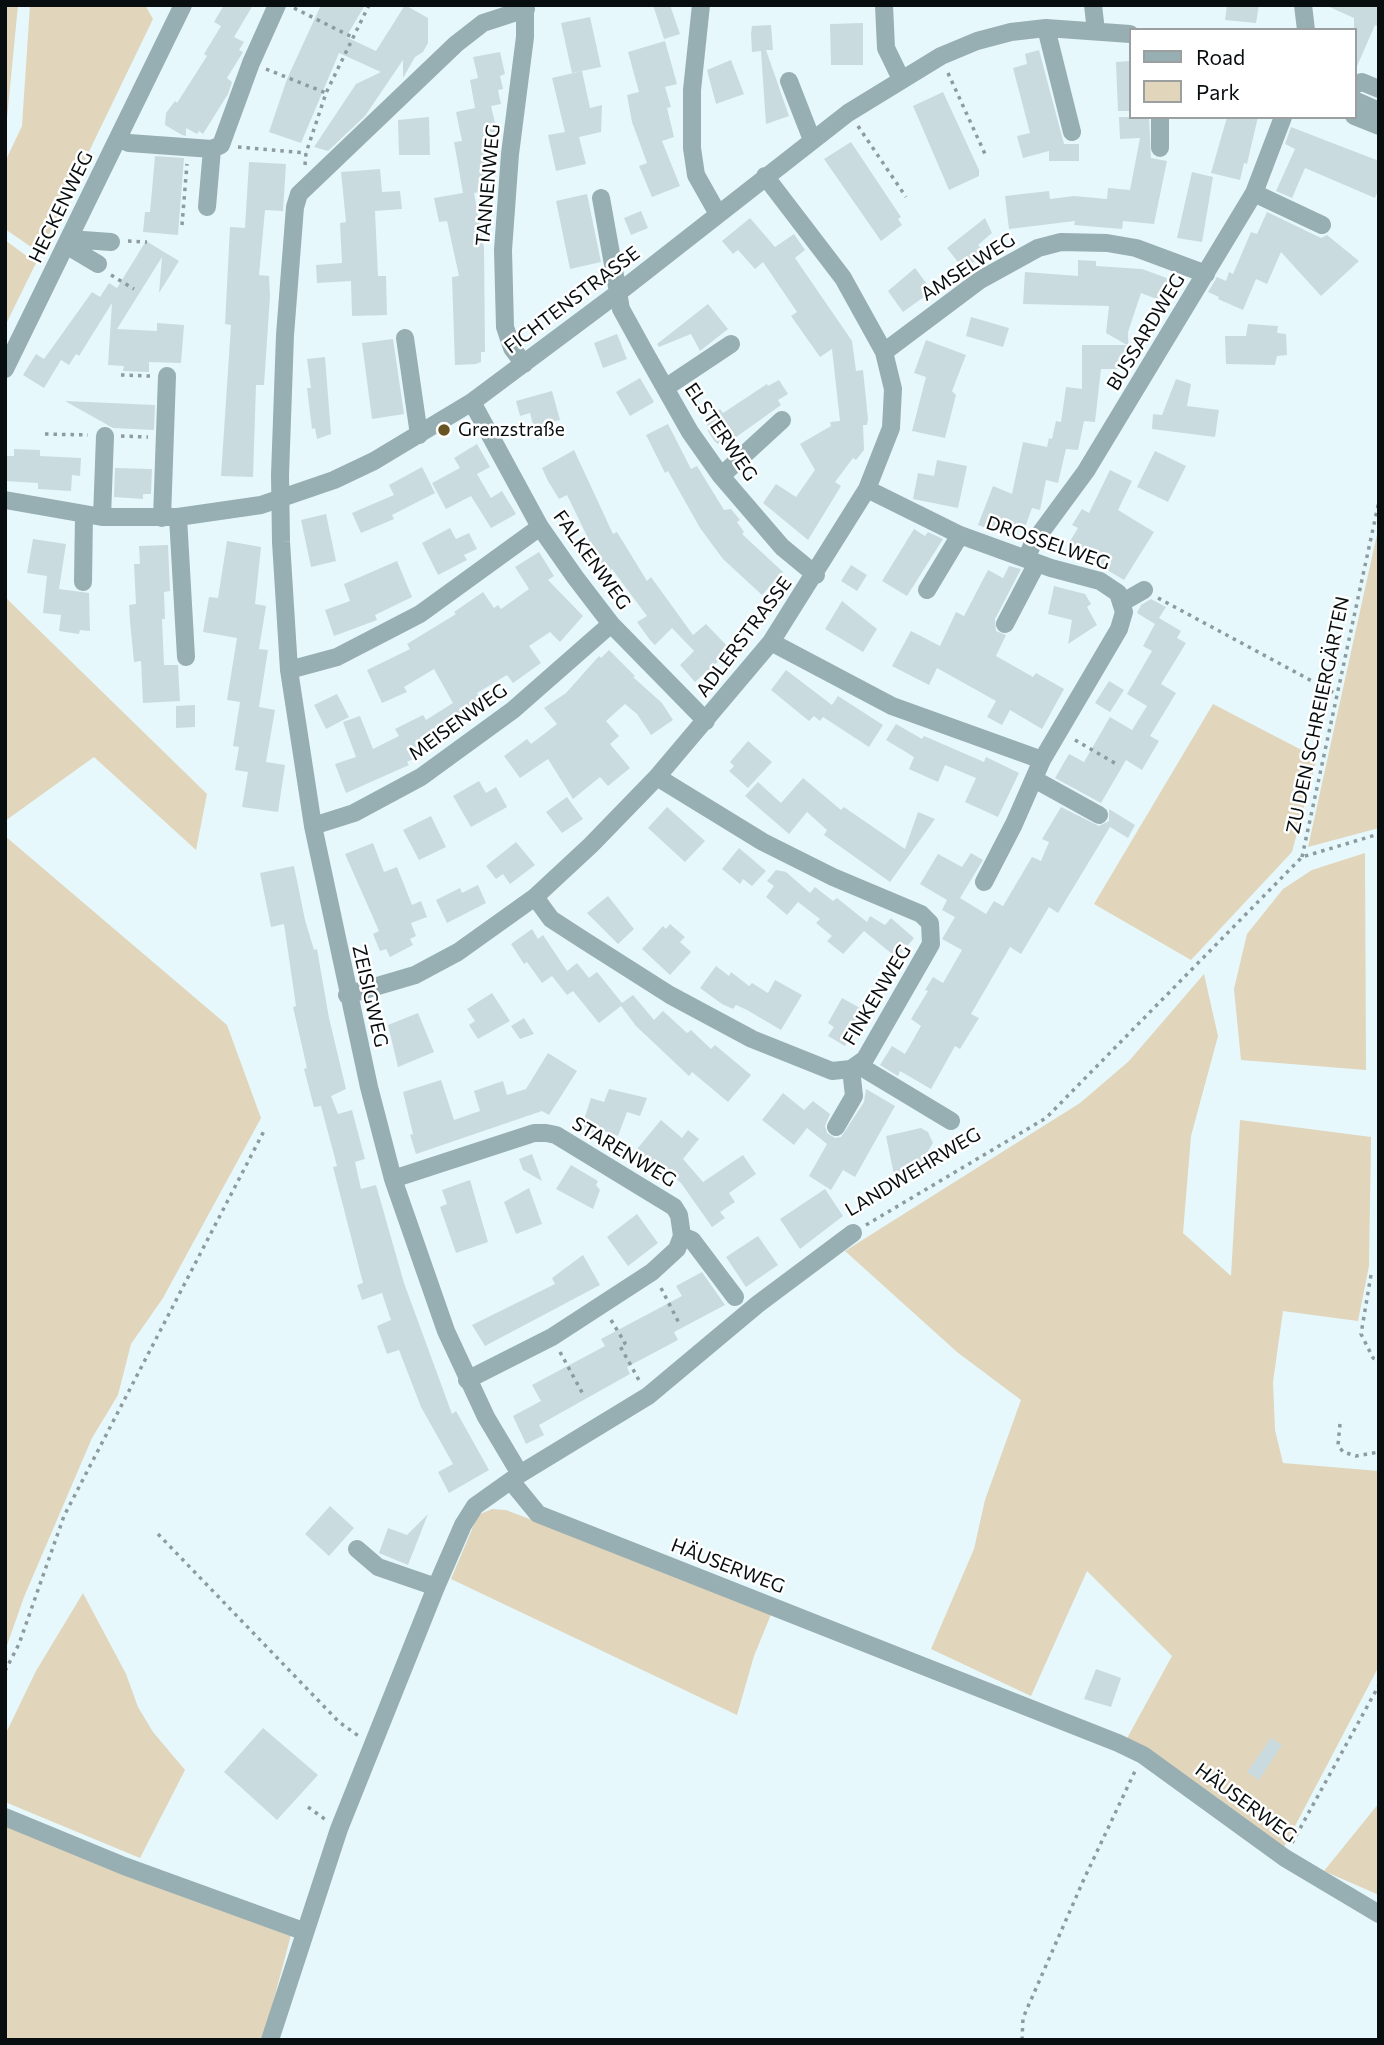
<!DOCTYPE html>
<html>
<head>
<meta charset="utf-8">
<style>
  body { margin:0 }
  #map { position:relative; width:1384px; height:2045px; overflow:hidden; background:#e6f8fc; font-family:Commissioner,sans-serif }
  canvas { display:block }
  .frame { position:absolute; inset:0; border:7px solid #080e0f; pointer-events:none }
  .legend { position:absolute; left:1129px; top:28px; width:228px; height:91px; box-sizing:border-box; background:#fff; border:2px solid #9c9f9f; margin:0; padding:9px 12px; list-style:none; font-size:21px; color:#080e0f }
  .legend li { display:flex; align-items:center; gap:14px; height:35px }
  .legend b { width:35px; border:2px solid #9c9f9f }
</style>
</head>
<body>
<div id="map">
<canvas width="1384" height="2045"></canvas>
<div class="frame"></div>
<ul class="legend">
<li><b style="height:9px;background:#97aeb3"></b>Road</li>
<li><b style="height:19px;background:#e1d5bb"></b>Park</li>
</ul>
</div>
<script>
const ctx = document.querySelector('canvas').getContext('2d');
ctx.lineJoin = 'round';
function fillPath(path, color) {
  ctx.fillStyle = color;
  ctx.fill(path, 'evenodd');
}
function toPath(rows) {
  const path = new Path2D();
  for (const r of rows) {
    path.moveTo(r[0], r[1]);
    for (let i = 2; i < r.length; i += 2) path.lineTo(r[i], r[i + 1]);
  }
  return path;
}
function strokePath(path, color, width, dash) {
  ctx.strokeStyle = color;
  ctx.lineWidth = width;
  ctx.lineCap = dash ? 'butt' : 'round';
  ctx.setLineDash(dash || []);
  ctx.stroke(path);
}
function label(font, color, halo, rows, align = 'center') {
  ctx.font = font + ' Commissioner,sans-serif';
  ctx.lineWidth = 5;
  ctx.setLineDash([]);
  ctx.textBaseline = 'middle';
  ctx.strokeStyle = halo;
  ctx.fillStyle = color;
  for (const [text, x, y, turn = 0] of rows) {
    ctx.save();
    ctx.translate(x, y);
    ctx.rotate((+turn || 0) * Math.PI / 180);
    ctx.textAlign = isNaN(turn) ? turn : align;
    if (halo) ctx.strokeText(text, 0, 0);
    ctx.fillText(text, 0, 0);
    ctx.restore();
  }
}
const green = toPath([
  [5,5,18,5,5,139],
  [30,5,145,5,153,19,40,253,5,229,5,162,22,126],
  [5,240,36,263,5,326],
  [1379,525,1379,828,1308,847],
  [5,597,207,794,196,850,94,757,5,821],
  [1213,704,1317,758,1292,852,1191,960,1094,904],
  [5,836,227,1025,261,1118,163,1298,131,1344,118,1395,92,1438,24,1597,5,1651],
  [1365,853,1366,1070,1241,1060,1234,989,1247,934,1283,889,1312,870],
  [1204,974,1218,1036,1191,1136,1183,1233,1231,1276,1240,1120,1371,1137,1369,1266,1358,1321,1283,1311,1273,1382,1275,1430,1283,1463,1379,1471,1379,1666,1284,1847,1125,1742,1172,1656,1087,1571,1031,1696,931,1649,974,1549,985,1500,1021,1400,957,1352,845,1251,1080,1103,1129,1061],
  [492,1509,506,1510,772,1612,754,1656,737,1715,451,1579,478,1515],
  [83,1593,126,1674,138,1707,153,1732,185,1770,140,1858,5,1802,5,1735,36,1671],
  [1379,1803,1379,1895,1324,1871],
  [5,1824,291,1935,263,2040,5,2040]
]);
const building = toPath([
  [224,5,253,5,234,37,244,42,239,50,243,52,227,78,232,82,228,94,203,134,199,131,197,134,186,128,186,136,182,135,165,125,166,113,175,101,177,103,207,56,204,54,221,26,214,22],
  [321,5,365,5,346,37,376,51,405,5,428,18,428,43,423,52,415,57,403,78,403,60,365,116,328,151,314,147,356,84,381,72,339,53,301,143,269,132,287,79],
  [653,5,670,5,680,34,664,39],
  [1227,5,1259,5,1256,23,1225,20],
  [1379,5,1379,27,1375,25,1354,73,1354,18,1325,5],
  [590,17,601,67,572,73,561,23],
  [863,23,863,65,831,65,830,24],
  [771,25,773,50,766,50,789,116,766,124,761,51,752,52,751,34,752,26],
  [665,41,677,84,665,87,671,107,667,108,674,137,662,141,680,186,652,197,639,166,647,163,632,122,627,95,639,92,628,52],
  [1039,50,1064,144,1079,144,1079,161,1049,161,1049,151,1023,158,1017,136,1030,133,1013,68,1027,64,1025,54],
  [500,52,505,74,500,76,503,89,498,90,501,104,491,106,497,131,487,134,492,155,485,157,491,190,474,193,484,248,485,352,481,352,481,362,476,364,455,365,452,277,459,276,447,221,439,222,434,198,463,193,454,142,462,141,456,112,475,108,470,80,478,78,473,57],
  [731,60,744,94,716,104,707,70],
  [1130,61,1130,111,1118,111,1116,62],
  [582,71,590,108,602,105,601,132,579,137,586,164,556,171,548,135,565,132,552,78],
  [943,92,979,170,979,176,949,190,913,106],
  [429,117,430,155,399,155,398,120],
  [1119,117,1149,117,1151,158,1167,161,1154,224,1123,221,1122,229,1074,225,1075,221,1009,229,1005,196,1049,191,1050,199,1074,196,1107,199,1108,188,1130,190,1140,138,1120,139],
  [1227,117,1258,117,1247,164,1244,163,1240,180,1211,173],
  [1291,127,1379,161,1379,188,1375,198,1305,168,1292,198,1276,191,1295,149,1285,144],
  [851,142,901,217,898,219,902,225,881,241,824,159],
  [155,156,184,158,178,235,143,232,145,212,150,212],
  [249,162,286,164,283,211,265,210,259,275,269,276,270,296,264,385,256,385,253,477,221,476,231,325,225,324,230,227,245,228],
  [380,169,382,192,400,191,402,209,375,211,378,276,386,276,387,315,352,316,351,281,317,283,316,265,342,263,340,223,346,222,341,172],
  [1192,172,1213,177,1202,242,1177,238],
  [587,194,601,262,570,269,556,201],
  [641,211,648,228,631,235,624,218],
  [1267,212,1321,238,1327,235,1359,261,1321,296,1281,252,1267,284,1256,279,1243,310,1218,299,1219,297,1208,292,1217,277,1226,281,1229,272,1233,274,1251,232,1257,234],
  [750,218,775,247,794,234,805,250,795,258,852,341,856,371,863,370,868,419,867,425,863,425,864,450,856,460,853,458,835,482,841,486,808,540,763,503,776,484,796,497,815,470,800,444,831,426,830,422,840,421,832,349,820,357,791,316,797,312,763,262,755,269,738,250,733,254,722,241],
  [985,218,992,233,978,245,985,253,964,270,947,248],
  [146,241,179,261,159,293,162,257,117,329,157,331,157,323,184,325,181,363,149,362,149,372,123,371,124,366,108,365,112,303,79,356,76,354,69,365,61,360,44,388,23,375,36,354,44,359,92,292,100,297,109,283,117,288],
  [1078,260,1096,261,1096,266,1142,269,1175,281,1167,303,1141,293,1128,332,1129,369,1101,369,1095,422,1084,421,1078,450,1066,449,1058,483,1046,480,1040,510,1032,508,1024,530,1012,530,1010,537,978,525,993,486,1012,494,1023,442,1047,447,1049,438,1052,439,1056,421,1061,422,1066,387,1082,389,1082,345,1127,345,1106,333,1109,306,1023,304,1025,272,1078,276],
  [915,268,932,291,903,312,888,291],
  [708,304,728,329,700,351,691,334,659,347,657,344],
  [971,317,1009,328,1003,347,966,336],
  [1248,324,1278,326,1277,333,1286,334,1287,355,1277,356,1275,365,1226,364,1225,336,1246,336],
  [617,334,627,359,603,368,594,343],
  [393,339,404,414,372,419,362,343],
  [926,340,966,355,952,391,956,395,945,438,912,431,926,377,914,373],
  [325,357,331,434,317,439,315,428,312,429,307,388,311,388,307,359],
  [640,378,654,402,630,416,616,392],
  [1176,379,1191,384,1187,406,1219,410,1215,437,1152,429,1153,414,1162,415],
  [779,380,788,394,778,400,781,405,732,440,736,447,731,451,715,442,708,431,707,419,720,409,723,413,767,384,768,386],
  [552,391,560,420,550,422,554,431,537,440,530,413,520,416,516,401],
  [65,401,155,405,154,430,113,428],
  [668,424,691,469,697,466,724,510,731,509,740,520,737,522,744,532,742,534,783,572,762,595,723,559,700,528,668,471,665,473,646,435],
  [477,444,490,467,477,474,491,498,502,491,516,514,491,528,471,496,446,509,432,483,460,468,454,458],
  [14,449,40,450,40,456,81,458,80,476,72,475,71,491,38,489,38,483,5,481,6,456,14,456],
  [574,450,613,534,617,532,647,581,651,577,693,635,706,624,731,650,695,682,680,665,694,651,672,628,655,645,650,640,637,622,647,616,612,569,605,573,567,495,559,499,548,481,542,468],
  [1155,451,1186,466,1168,502,1137,487],
  [937,460,967,466,958,508,913,499,918,473,934,476],
  [422,467,435,493,392,515,394,519,361,533,352,513,394,495,389,485],
  [115,468,152,469,151,494,143,494,143,499,114,497],
  [1110,470,1132,481,1118,510,1154,532,1124,580,1067,546,1078,528,1072,525,1082,509,1089,513],
  [326,514,336,561,311,567,301,520],
  [450,528,456,539,469,533,477,549,464,555,467,560,438,575,422,543],
  [914,529,925,536,928,532,943,539,907,596,882,581],
  [33,539,66,544,59,589,89,593,90,631,80,630,79,634,59,631,61,615,43,613,47,576,27,573],
  [227,541,261,547,255,604,266,606,259,649,268,650,259,707,275,710,266,762,285,765,278,812,242,807,248,772,235,770,239,747,233,746,240,702,227,700,237,638,203,632,209,597,218,598],
  [168,545,170,591,164,592,165,619,162,619,164,665,178,665,180,701,143,703,141,661,134,662,130,621,129,605,136,604,134,564,140,564,139,546],
  [539,552,554,576,548,580,583,616,560,642,550,632,529,646,541,663,513,683,507,675,477,693,486,709,435,740,439,746,407,762,409,765,346,793,335,764,356,757,343,722,360,716,373,749,399,736,395,729,423,715,426,720,453,703,434,669,404,687,407,692,382,703,367,670,410,649,407,644,456,614,454,612,483,592,494,608,498,605,501,609,529,589,515,567],
  [397,561,412,597,375,615,377,620,334,636,325,610,350,601,344,584],
  [851,565,867,575,857,591,841,581],
  [1009,566,1021,569,995,619,996,631,1006,635,996,656,1033,677,1036,673,1064,689,1042,729,1010,710,1002,725,987,717,996,701,937,668,929,685,892,666,911,631,940,646,956,612,964,616,988,570,1003,578],
  [1054,586,1085,594,1091,604,1087,607,1097,625,1068,644,1072,620,1048,614],
  [1151,599,1166,607,1159,618,1181,631,1177,638,1186,643,1161,684,1176,693,1150,736,1159,741,1142,770,1126,760,1101,803,1055,778,1069,754,1084,762,1110,717,1132,730,1147,706,1127,694,1152,651,1143,646,1155,624,1137,613,1141,605],
  [842,601,877,629,863,652,825,629],
  [609,650,635,676,633,677,662,703,673,720,651,735,637,714,625,704,606,721,619,736,610,744,630,768,608,786,600,777,573,799,548,759,520,778,504,756,527,739,531,744,557,724,544,708,566,693,599,656,601,658],
  [786,670,832,705,838,696,883,725,869,747,823,717,820,721,814,716,809,721,771,690],
  [1109,681,1124,690,1110,712,1095,703],
  [337,694,349,717,326,729,314,705],
  [195,705,195,727,176,728,176,706],
  [896,724,922,739,924,736,984,762,986,757,1019,773,998,817,965,802,976,778,945,765,938,782,909,769,914,757,886,740],
  [748,741,772,762,748,788,729,771,734,766,730,762],
  [803,778,841,810,844,807,905,849,918,812,935,819,890,882,824,835,827,830,807,812,789,834,745,796,758,782,781,803],
  [479,781,486,793,496,787,507,807,471,827,453,796],
  [567,797,583,819,562,833,546,812],
  [667,807,705,841,685,862,648,828],
  [1061,807,1099,826,1109,821,1109,809,1135,825,1128,838,1110,827,1058,913,1049,907,1021,954,1010,947,971,1014,979,1018,960,1049,955,1046,931,1089,900,1071,898,1076,880,1065,892,1046,905,1054,921,1026,911,1019,928,991,925,990,933,977,943,983,962,950,942,939,955,917,942,910,947,900,920,884,938,854,962,867,971,853,983,860,960,898,986,914,994,901,1003,906,1032,857,1041,861,1049,842,1042,839],
  [431,816,446,847,419,860,403,830],
  [516,842,535,865,510,884,503,874,496,879,486,866],
  [373,843,384,872,397,867,412,905,421,901,427,917,411,923,416,936,410,939,413,945,390,957,386,949,380,951,373,934,379,931,345,854],
  [739,848,766,871,752,886,743,879,740,884,722,869],
  [294,866,305,920,314,950,317,949,329,1018,346,1089,331,1096,338,1114,352,1110,365,1159,355,1162,361,1189,376,1185,404,1283,452,1414,456,1411,489,1470,449,1493,438,1472,453,1464,421,1407,399,1350,387,1354,377,1326,391,1320,382,1293,362,1300,357,1285,363,1283,333,1167,337,1166,321,1106,314,1107,304,1069,307,1068,293,1007,296,1006,284,924,271,927,260,873],
  [776,870,786,872,810,893,815,887,833,901,837,898,867,922,870,916,885,925,891,918,914,938,897,958,864,931,843,954,827,941,832,936,816,923,820,919,798,902,787,915,766,897,774,886,767,881],
  [478,885,486,903,447,923,436,900,460,888,462,893],
  [608,896,634,929,618,944,587,913],
  [670,924,685,937,680,942,691,952,670,975,642,949,663,926,666,929],
  [532,929,538,939,543,935,567,971,577,963,589,978,597,972,622,1003,633,995,654,1020,663,1011,687,1033,691,1030,711,1049,715,1045,751,1075,728,1102,692,1072,689,1076,636,1026,621,1006,599,1023,573,991,567,995,552,976,542,983,527,962,524,964,511,944],
  [716,966,729,976,731,972,749,986,752,983,768,993,775,980,802,995,781,1030,747,1010,736,1005,733,1009,722,1004,700,988],
  [492,993,510,1021,478,1039,469,1025,475,1021,467,1009],
  [842,998,865,1011,845,1046,828,1036,834,1027,828,1023],
  [418,1013,434,1052,398,1067,388,1025],
  [524,1018,534,1034,520,1039,511,1026],
  [548,1053,577,1071,549,1115,542,1111,416,1154,410,1135,413,1134,403,1092,441,1080,454,1120,480,1111,474,1091,503,1081,507,1095,526,1089],
  [609,1089,647,1098,640,1116,627,1112,618,1136,604,1131,602,1136,581,1129,591,1098,604,1102],
  [866,1089,895,1106,855,1177,843,1170,831,1190,809,1176,827,1144,807,1128,794,1145,762,1120,783,1093,804,1110,813,1101,830,1114,825,1126,827,1133,835,1138,841,1137,864,1102],
  [661,1120,682,1138,688,1130,699,1139,683,1159,703,1182,743,1155,756,1174,729,1193,735,1202,720,1212,725,1218,712,1227,681,1183,661,1166,655,1174,632,1155],
  [921,1128,928,1132,933,1143,911,1179,904,1180,894,1175,886,1136],
  [532,1154,542,1181,523,1170,519,1159],
  [571,1165,598,1181,596,1185,600,1190,593,1209,556,1189],
  [470,1180,488,1242,456,1253,440,1207,447,1204,442,1190],
  [529,1188,542,1224,516,1234,504,1202],
  [825,1189,843,1216,800,1249,780,1219],
  [637,1214,658,1243,628,1266,607,1237],
  [758,1236,778,1265,746,1287,726,1257],
  [583,1255,600,1285,485,1346,472,1325,555,1284,552,1278],
  [702,1272,725,1305,674,1332,678,1340,627,1367,630,1374,539,1425,544,1435,526,1444,513,1416,541,1401,532,1385,605,1346,601,1339,682,1296,676,1286],
  [330,1506,354,1528,329,1556,305,1534],
  [428,1514,408,1565,379,1553,388,1528,407,1535],
  [1096,1669,1121,1678,1111,1707,1084,1699],
  [263,1728,318,1775,277,1820,224,1772],
  [1271,1738,1282,1745,1259,1780,1247,1772]
]);
const path = toPath([
  [294,8,352,37],
  [266,69,326,93],
  [948,73,985,154],
  [858,126,906,197],
  [238,147,306,153],
  [305,165,306,153,326,93,369,5],
  [182,225,187,164],
  [128,241,147,242],
  [111,275,134,289],
  [121,375,150,376],
  [45,434,88,435],
  [121,436,148,437],
  [1158,598,1336,694],
  [1075,740,1118,765],
  [1302,857,1379,501],
  [866,1225,1046,1118,1302,857,1379,834],
  [1371,1275,1361,1334,1373,1358,1379,1360],
  [661,1288,679,1323],
  [611,1320,625,1343,620,1346,640,1382],
  [560,1352,584,1396],
  [1340,1424,1338,1445,1343,1452,1356,1456,1379,1452],
  [158,1534,339,1722,360,1737],
  [5,1671,19,1644,64,1516,265,1129],
  [308,1807,326,1820],
  [1292,1843,1379,1685],
  [1022,2040,1023,2018,1084,1879,1136,1769]
]);
const minor = toPath([
  [701,5,692,90,692,148,696,175,718,214],
  [884,5,886,48,901,79],
  [1093,5,1096,31],
  [1303,5,1306,30],
  [1046,28,1072,132],
  [789,81,812,140],
  [1354,85,1362,82,1379,89],
  [1354,100,1379,111],
  [1354,116,1379,126],
  [1160,117,1160,148],
  [118,138,129,143,212,149,221,145,251,63,277,5],
  [1254,193,1322,225],
  [601,198,621,309,643,349,690,432,721,476,782,547,816,575],
  [207,207,212,149],
  [69,239,111,242],
  [66,245,98,264],
  [405,338,419,435],
  [884,352,980,280,1038,248,1061,242,1107,243,1136,248,1206,274],
  [524,364,512,348,505,327,503,250,510,154,525,37,525,5],
  [5,369,183,5],
  [665,388,731,344],
  [472,402,540,527,575,577,611,624,706,721],
  [721,476,782,420],
  [5,500,102,517,178,517,261,505,334,480,374,461,472,402,618,293,848,113,941,56,977,41,1011,32,1046,28,1130,34],
  [102,517,105,436],
  [178,517,186,657],
  [162,518,167,376],
  [1026,559,1033,543,1086,471,1254,193,1283,117],
  [83,582,84,515],
  [927,590,960,535],
  [1123,602,1144,590],
  [1005,624,1037,563],
  [771,642,892,706,1042,760,1119,629,1124,612,1118,593,1100,581,1051,568,960,535,867,489],
  [289,670,337,657,420,614,540,527],
  [1034,779,1099,815],
  [313,826,354,813,421,777,513,710,611,624],
  [984,882,1014,824,1042,760],
  [535,897,551,919,585,941,670,995,752,1039,832,1071,851,1069,865,1059,931,944,930,923,921,914,833,877,763,842,657,777],
  [347,995,415,975,458,952,535,897,591,845,657,777,771,642,867,489,891,428,893,389,884,352,843,278,765,176],
  [858,1065,951,1121],
  [836,1127,854,1096,851,1069],
  [393,1179,534,1133,546,1133,556,1135,674,1207,679,1215,682,1236,677,1249,652,1272,552,1337,467,1380],
  [682,1236,692,1240,735,1297],
  [520,1474,486,1417,446,1331,393,1179,369,1087,313,826,289,670,281,542,280,475,285,335,295,207,299,194,456,44,483,23,526,9],
  [511,1481,538,1514,1118,1743,1143,1755,1285,1858,1379,1914],
  [357,1549,378,1567,436,1587],
  [5,1817,124,1866,303,1931],
  [270,2040,339,1829,436,1587,463,1525,475,1506,520,1474,648,1396,758,1304,853,1233]
]);
const markers = [
  [444,430,7,"#685322"]
];
const streetNames = [
  ["TANNENWEG",488,185,-85],
  ["HECKENWEG",61,207,-64],
  ["AMSELWEG",968,267,-33],
  ["FICHTENSTRASSE",572,300,-37],
  ["BUSSARDWEG",1146,332,-59],
  ["ELSTERWEG",721,432,56],
  ["DROSSELWEG",1048,543,19],
  ["FALKENWEG",592,560,54],
  ["ADLERSTRASSE",744,637,-53],
  ["ZU DEN SCHREIERGÄRTEN",1318,715,-78],
  ["MEISENWEG",458,722,-36],
  ["FINKENWEG",877,995,-59],
  ["ZEISIGWEG",370,996,77],
  ["STARENWEG",624,1152,31],
  ["LANDWEHRWEG",913,1172,-31],
  ["HÄUSERWEG",728,1566,21],
  ["HÄUSERWEG",1246,1803,36]
];
const poiNames = [
  ["Grenzstraße",458,430]
];
fillPath(green, '#e1d5bb');
fillPath(building, '#cadbdf');
strokePath(path, '#8e9b9e', 3.5, [3.5, 5]);
strokePath(minor, '#97aeb3', 18);
for (const [x, y, r, color] of markers) {
  const dot = new Path2D();
  dot.arc(x, y, r, 0, 2 * Math.PI);
  ctx.fillStyle = color;
  ctx.fill(dot);
  strokePath(dot, '#fff', 2.5);
}
label('19px', '#080e0f', '#fff', streetNames);
label('19px', '#080e0f', '#fff', poiNames, 'left');
</script>
</body>
</html>
